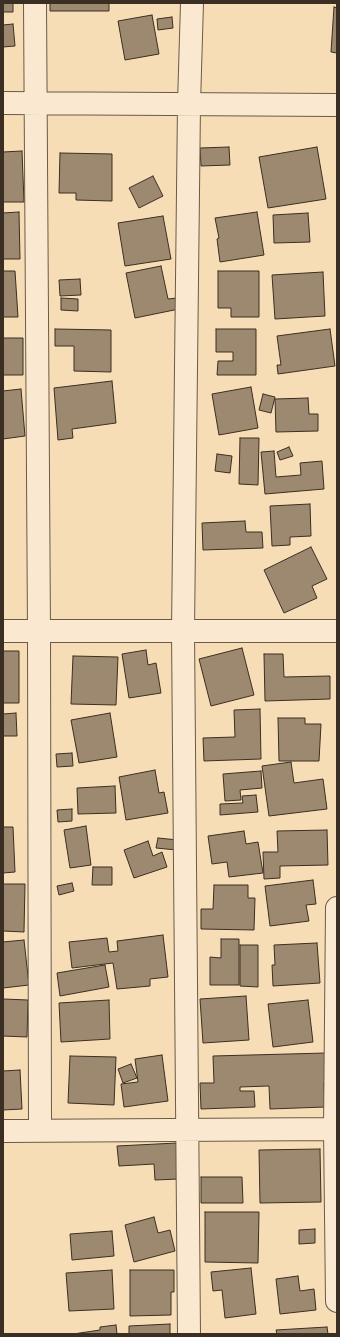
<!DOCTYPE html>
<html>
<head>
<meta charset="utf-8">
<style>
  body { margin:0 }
  #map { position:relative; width:340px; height:1337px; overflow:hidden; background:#f7ddb6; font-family:Alegreya,serif }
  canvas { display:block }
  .frame { position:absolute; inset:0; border:4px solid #3b2e22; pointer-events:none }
</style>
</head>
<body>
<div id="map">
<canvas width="340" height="1337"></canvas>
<div class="frame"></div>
</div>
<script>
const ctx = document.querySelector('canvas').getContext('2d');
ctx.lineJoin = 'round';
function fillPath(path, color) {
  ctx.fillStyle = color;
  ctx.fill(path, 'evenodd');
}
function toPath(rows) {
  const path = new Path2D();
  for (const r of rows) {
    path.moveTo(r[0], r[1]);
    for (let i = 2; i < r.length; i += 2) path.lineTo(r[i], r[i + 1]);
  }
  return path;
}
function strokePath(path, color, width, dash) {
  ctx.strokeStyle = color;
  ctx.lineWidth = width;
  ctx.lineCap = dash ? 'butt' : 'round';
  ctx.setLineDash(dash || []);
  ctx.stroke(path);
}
const building = toPath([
  [3,3,13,3,13,12,3,12,3,3],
  [50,3,109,3,109,11,50,11,50,3],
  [334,7,337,8,337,53,331,52,334,7],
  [152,15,159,54,125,60,118,21,152,15],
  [172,17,173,28,158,30,157,19,172,17],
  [13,24,15,46,3,47,3,25,13,24],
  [229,147,230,165,201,166,200,148,229,147],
  [317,147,326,199,268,208,259,157,317,147],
  [22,151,24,202,3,202,3,152,22,151],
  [60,153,112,154,112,201,76,200,76,193,59,193,60,153],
  [153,176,163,196,139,208,129,188,153,176],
  [19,212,20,259,3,259,3,213,19,212],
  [257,212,264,255,220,262,217,239,219,238,215,218,257,212],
  [308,213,310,242,274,243,273,215,308,213],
  [163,216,171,259,125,266,118,223,163,216],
  [161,266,168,299,177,298,179,309,135,318,126,273,161,266],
  [3,271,15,271,18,317,3,317,3,271],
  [218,271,259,271,259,317,231,317,231,308,218,308,218,271],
  [323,272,325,316,275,319,272,275,323,272],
  [80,279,81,295,60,296,59,280,80,279],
  [61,298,78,299,78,311,61,310,61,298],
  [55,329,111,330,111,372,74,371,74,346,55,346,55,329],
  [216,329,256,329,256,375,217,375,218,361,233,361,233,352,216,352,216,329],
  [330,329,335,366,278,374,277,365,281,365,277,336,330,329],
  [3,338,23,338,23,375,3,375,3,338],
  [112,381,116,423,72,429,73,438,58,440,54,388,112,381],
  [251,387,258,428,219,435,212,394,251,387],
  [21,389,25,436,3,439,3,391,21,389],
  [263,394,275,397,271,413,259,410,263,394],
  [308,398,309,414,318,414,318,431,276,432,275,399,308,398],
  [240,438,259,438,258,485,239,484,240,438],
  [289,447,293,456,280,460,277,452,289,447],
  [274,451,276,477,301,475,300,463,322,461,324,489,265,494,261,452,274,451],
  [217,454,232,456,230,473,215,471,217,454],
  [310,504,311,536,290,537,290,545,272,546,270,506,310,504],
  [245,521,246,532,262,532,263,548,203,550,202,523,245,521],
  [311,547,327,579,312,586,317,598,284,613,264,570,311,547],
  [242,648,254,695,211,706,199,659,242,648],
  [146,650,148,665,156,663,161,693,129,698,122,654,146,650],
  [3,651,19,651,19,703,3,703,3,651],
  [264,654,283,654,284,677,330,676,330,699,265,701,264,654],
  [73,656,118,657,116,705,71,704,73,656],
  [260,709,261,759,204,761,203,738,235,737,234,710,260,709],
  [16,713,17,736,3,736,3,714,16,713],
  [110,713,117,757,79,763,71,720,110,713],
  [278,718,305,718,305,724,321,724,319,761,279,761,278,718],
  [72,753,73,766,57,767,56,754,72,753],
  [291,762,294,783,323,779,327,809,269,816,262,766,291,762],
  [155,770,159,793,164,792,168,813,126,820,119,777,155,770],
  [261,771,262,788,240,790,241,800,225,801,223,774,261,771],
  [115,786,116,813,78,814,77,788,115,786],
  [256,795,258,812,220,815,220,804,243,803,242,796,256,795],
  [72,809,72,821,58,822,57,810,72,809],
  [86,826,91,865,70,868,64,830,86,826],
  [3,827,13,827,15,872,3,873,3,827],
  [327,830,328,865,280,866,280,878,264,879,263,852,278,852,277,831,327,830],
  [244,831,246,844,258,842,263,873,229,877,227,862,212,864,208,836,244,831],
  [158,838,178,840,177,850,156,848,158,838],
  [148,841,153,856,162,852,167,867,134,878,124,850,148,841],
  [93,867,112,867,112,885,92,885,93,867],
  [313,880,316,904,306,905,309,921,270,926,265,886,313,880],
  [72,883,74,891,59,895,57,886,72,883],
  [3,884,25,884,24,932,3,931,3,884],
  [214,885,248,885,248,898,255,898,254,930,201,929,201,909,213,909,214,885],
  [163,935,168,977,150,979,150,986,117,989,113,963,72,968,69,942,107,938,109,952,118,951,117,941,163,935],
  [221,939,239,939,239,985,210,985,210,957,221,958,221,939],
  [24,940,29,985,3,988,3,942,24,940],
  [317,943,320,983,273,986,272,965,275,965,274,945,317,943],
  [240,945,258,945,258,987,240,986,240,945],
  [105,965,109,987,60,996,57,973,105,965],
  [246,996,249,1040,203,1043,200,999,246,996],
  [3,999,28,1000,27,1037,3,1036,3,999],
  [109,1000,110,1039,61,1042,59,1003,109,1000],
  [308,1000,313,1042,273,1047,268,1004,308,1000],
  [326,1053,327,1083,324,1083,325,1107,270,1109,269,1086,240,1087,240,1091,254,1091,255,1107,201,1109,200,1083,214,1083,213,1056,326,1053],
  [162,1055,168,1101,124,1107,121,1084,138,1082,135,1059,162,1055],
  [70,1056,116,1057,114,1105,68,1103,70,1056],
  [131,1064,137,1078,123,1083,118,1069,131,1064],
  [20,1070,22,1109,3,1110,3,1071,20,1070],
  [177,1143,179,1179,155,1180,154,1164,119,1166,117,1146,177,1143],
  [320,1149,321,1202,260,1203,259,1150,320,1149],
  [201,1177,242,1177,243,1203,201,1203,201,1177],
  [205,1212,259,1212,258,1263,205,1262,205,1212],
  [154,1217,158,1233,170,1230,175,1251,134,1262,125,1225,154,1217],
  [315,1229,315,1243,299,1244,299,1230,315,1229],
  [112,1231,114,1256,72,1260,70,1234,112,1231],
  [251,1268,256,1314,225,1318,222,1290,213,1291,211,1272,251,1268],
  [112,1270,114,1309,69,1311,66,1273,112,1270],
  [130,1270,174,1270,174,1292,171,1292,171,1315,130,1316,130,1270],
  [298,1276,300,1291,314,1289,316,1310,280,1314,276,1279,298,1276],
  [170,1324,170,1334,129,1334,129,1326,170,1324],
  [116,1325,117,1334,73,1334,100,1330,100,1327,116,1325],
  [327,1327,328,1334,277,1334,276,1330,327,1327]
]);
const minor = toPath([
  [35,3,39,631,40,1131],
  [3,103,337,105],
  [3,631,337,631],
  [337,908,335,1129,337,1301],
  [3,1131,337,1129],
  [189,1334,183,631,189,104,192,3]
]);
fillPath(building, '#9d896f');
strokePath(building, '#3b2e22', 1);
strokePath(minor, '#6a5a47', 24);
strokePath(minor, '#fae9d0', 22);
</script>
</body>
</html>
